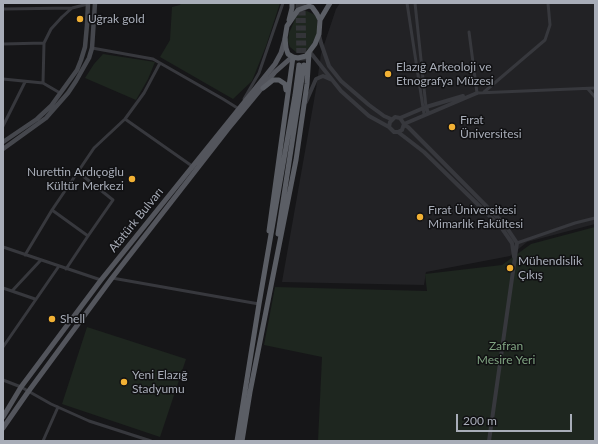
<!DOCTYPE html>
<html>
<head>
<meta charset="utf-8">
<style>
  body { margin:0 }
  #map { position:relative; width:598px; height:444px; overflow:hidden; background:#161618; font-family:Lato,sans-serif }
  canvas { display:block }
  .frame { position:absolute; inset:0; border:4px solid #a8adb8; pointer-events:none }
  .scale { position:absolute; left:456px; top:414px; width:116px; height:18px; box-sizing:border-box; border:2px solid #a8adb8; border-top:0; padding-left:5px; font-size:12px; line-height:14px; white-space:nowrap; color:#a8adb8; -webkit-text-stroke:3px #111113; paint-order:stroke }
</style>
</head>
<body>
<div id="map">
<canvas width="598" height="444"></canvas>
<div class="frame"></div>
<div class="scale">200 m</div>
</div>
<script>
const ctx = document.querySelector('canvas').getContext('2d');
ctx.lineJoin = 'round';
function fillPath(path, color) {
  ctx.fillStyle = color;
  ctx.fill(path, 'evenodd');
}
function toPath(rows) {
  const path = new Path2D();
  for (const r of rows) {
    path.moveTo(r[0], r[1]);
    for (let i = 2; i < r.length; i += 2) path.lineTo(r[i], r[i + 1]);
  }
  return path;
}
function strokePath(path, color, width, dash) {
  ctx.strokeStyle = color;
  ctx.lineWidth = width;
  ctx.lineCap = dash ? 'butt' : 'round';
  ctx.setLineDash(dash || []);
  ctx.stroke(path);
}
function label(font, color, halo, rows, align = 'center') {
  ctx.font = font + ' Lato,sans-serif';
  ctx.lineWidth = 3;
  ctx.setLineDash([]);
  ctx.textBaseline = 'middle';
  ctx.strokeStyle = halo;
  ctx.fillStyle = color;
  for (const [text, x, y, turn = 0] of rows) {
    ctx.save();
    ctx.translate(x, y);
    ctx.rotate((+turn || 0) * Math.PI / 180);
    ctx.textAlign = isNaN(turn) ? turn : align;
    if (halo) ctx.strokeText(text, 0, 0);
    ctx.fillText(text, 0, 0);
    ctx.restore();
  }
}
const built = toPath([
  [340,3,595,3,595,224,527,242,510,256,426,272,424,285,282,282,316,89,321,54,336,9]
]);
const green = toPath([
  [181,3,280,3,266,46,252,81,233,99,160,57,170,40,172,7,180,5],
  [307,11,315,15,317,19,317,34,312,44,306,51,301,53,296,52,290,47,288,42,289,33,296,17,302,12],
  [103,54,155,62,148,79,136,100,85,78,94,64],
  [595,227,595,441,318,441,322,357,264,345,275,287,427,291,425,274,502,265,531,244],
  [87,327,186,359,160,437,62,404]
]);
const trunkTunnel = toPath([
  [298,3,299,65],
  [303,3,304,65]
]);
const minor = toPath([
  [407,3,424,114],
  [415,3,426,107],
  [3,9,72,8,88,4],
  [469,32,477,93,595,88],
  [3,44,44,43],
  [92,48,153,59,223,99,239,109],
  [3,79,43,83,44,43,51,29,62,17,72,8],
  [43,83,60,93],
  [588,89,595,97],
  [484,92,545,40,550,25,548,3],
  [244,99,259,73,283,3],
  [125,119,192,166],
  [3,126,25,82],
  [52,210,88,236],
  [517,243,575,223,595,218],
  [3,247,101,280],
  [25,255,52,210,94,148,125,119,144,93,160,63],
  [66,269,88,236,113,200,78,172],
  [112,278,259,304],
  [3,288,35,299],
  [12,291,40,261],
  [3,347,59,266],
  [3,380,21,387,51,404,89,421,151,441],
  [43,441,58,407]
]);
const tertiary = toPath([
  [319,35,321,43,329,66,341,81,369,105,384,116,391,119],
  [310,52,341,91,369,116,389,127,394,132,398,132,402,130,404,124,400,118,395,117,390,122,389,127],
  [306,102,316,79,323,76,332,80],
  [426,107,463,96],
  [400,118,426,107,428,113],
  [404,124,477,93],
  [404,125,408,127,505,225,517,243,489,441],
  [398,132,424,152,501,227,512,243,514,257]
]);
const secondary = toPath([
  [3,142,37,119,51,106,77,70,81,60,85,47,87,25,88,3],
  [3,149,46,118,68,93,76,81,89,58,92,48,95,3]
]);
const primary = toPath([
  [3,417,21,387,101,280,275,64,281,53,285,39],
  [3,428,28,392,112,278,228,129,275,72,292,57]
]);
const trunk = toPath([
  [309,6,312,7,317,14,320,20,319,34,315,44,306,56,298,58,293,57,288,54,286,48,285,38,287,26,298,10,309,6],
  [289,20,292,8,292,3],
  [320,20,330,3],
  [263,88,273,80,279,80,285,84,286,90],
  [269,231,293,57],
  [278,234,304,65],
  [237,441,259,304,295,95,299,65],
  [242,441,250,392,296,160,307,84,309,53]
]);
const markers = [
  [80,19,4,"#f2b134"],
  [388,74,4,"#f2b134"],
  [452,127,4,"#f2b134"],
  [132,179,4,"#f2b134"],
  [420,217,4,"#f2b134"],
  [510,268,4,"#f2b134"],
  [52,319,4,"#f2b134"],
  [124,382,4,"#f2b134"]
];
const poiNames = [
  ["Uğrak gold",88,19],
  ["Elazığ Arkeoloji ve",396,67],
  ["Etnografya Müzesi",396,81],
  ["Fırat",460,120],
  ["Üniversitesi",460,134],
  ["Nurettin Ardıçoğlu",124,172,"right"],
  ["Kültür Merkezi",124,186,"right"],
  ["Fırat Üniversitesi",428,210],
  ["Mimarlık Fakültesi",428,224],
  ["Mühendislik",518,261],
  ["Çıkış",518,275],
  ["Shell",60,319],
  ["Yeni Elazığ",132,375],
  ["Stadyumu",132,389]
];
const streetNames = [
  ["Atatürk Bulvarı",136,220,-51]
];
const parkNames = [
  ["Zafran",506,346],
  ["Mesire Yeri",506,360]
];
fillPath(built, '#222225');
fillPath(green, '#1e261f');
strokePath(trunkTunnel, '#333438', 5, [5, 2.5]);
strokePath(minor, '#37383d', 3);
strokePath(tertiary, '#37383d', 4);
strokePath(secondary, '#45474d', 4.5);
strokePath(primary, '#53555c', 5);
strokePath(trunk, '#5b5e65', 5);
for (const [x, y, r, color] of markers) {
  const dot = new Path2D();
  dot.arc(x, y, r, 0, 2 * Math.PI);
  ctx.fillStyle = color;
  ctx.fill(dot);
  strokePath(dot, '#111113', 1.5);
}
label('12px', '#a8adb8', '#111113', poiNames, 'left');
label('12px', '#a8adb8', '#111113', streetNames);
label('12px', '#7fa381', '#111113', parkNames);
</script>
</body>
</html>
